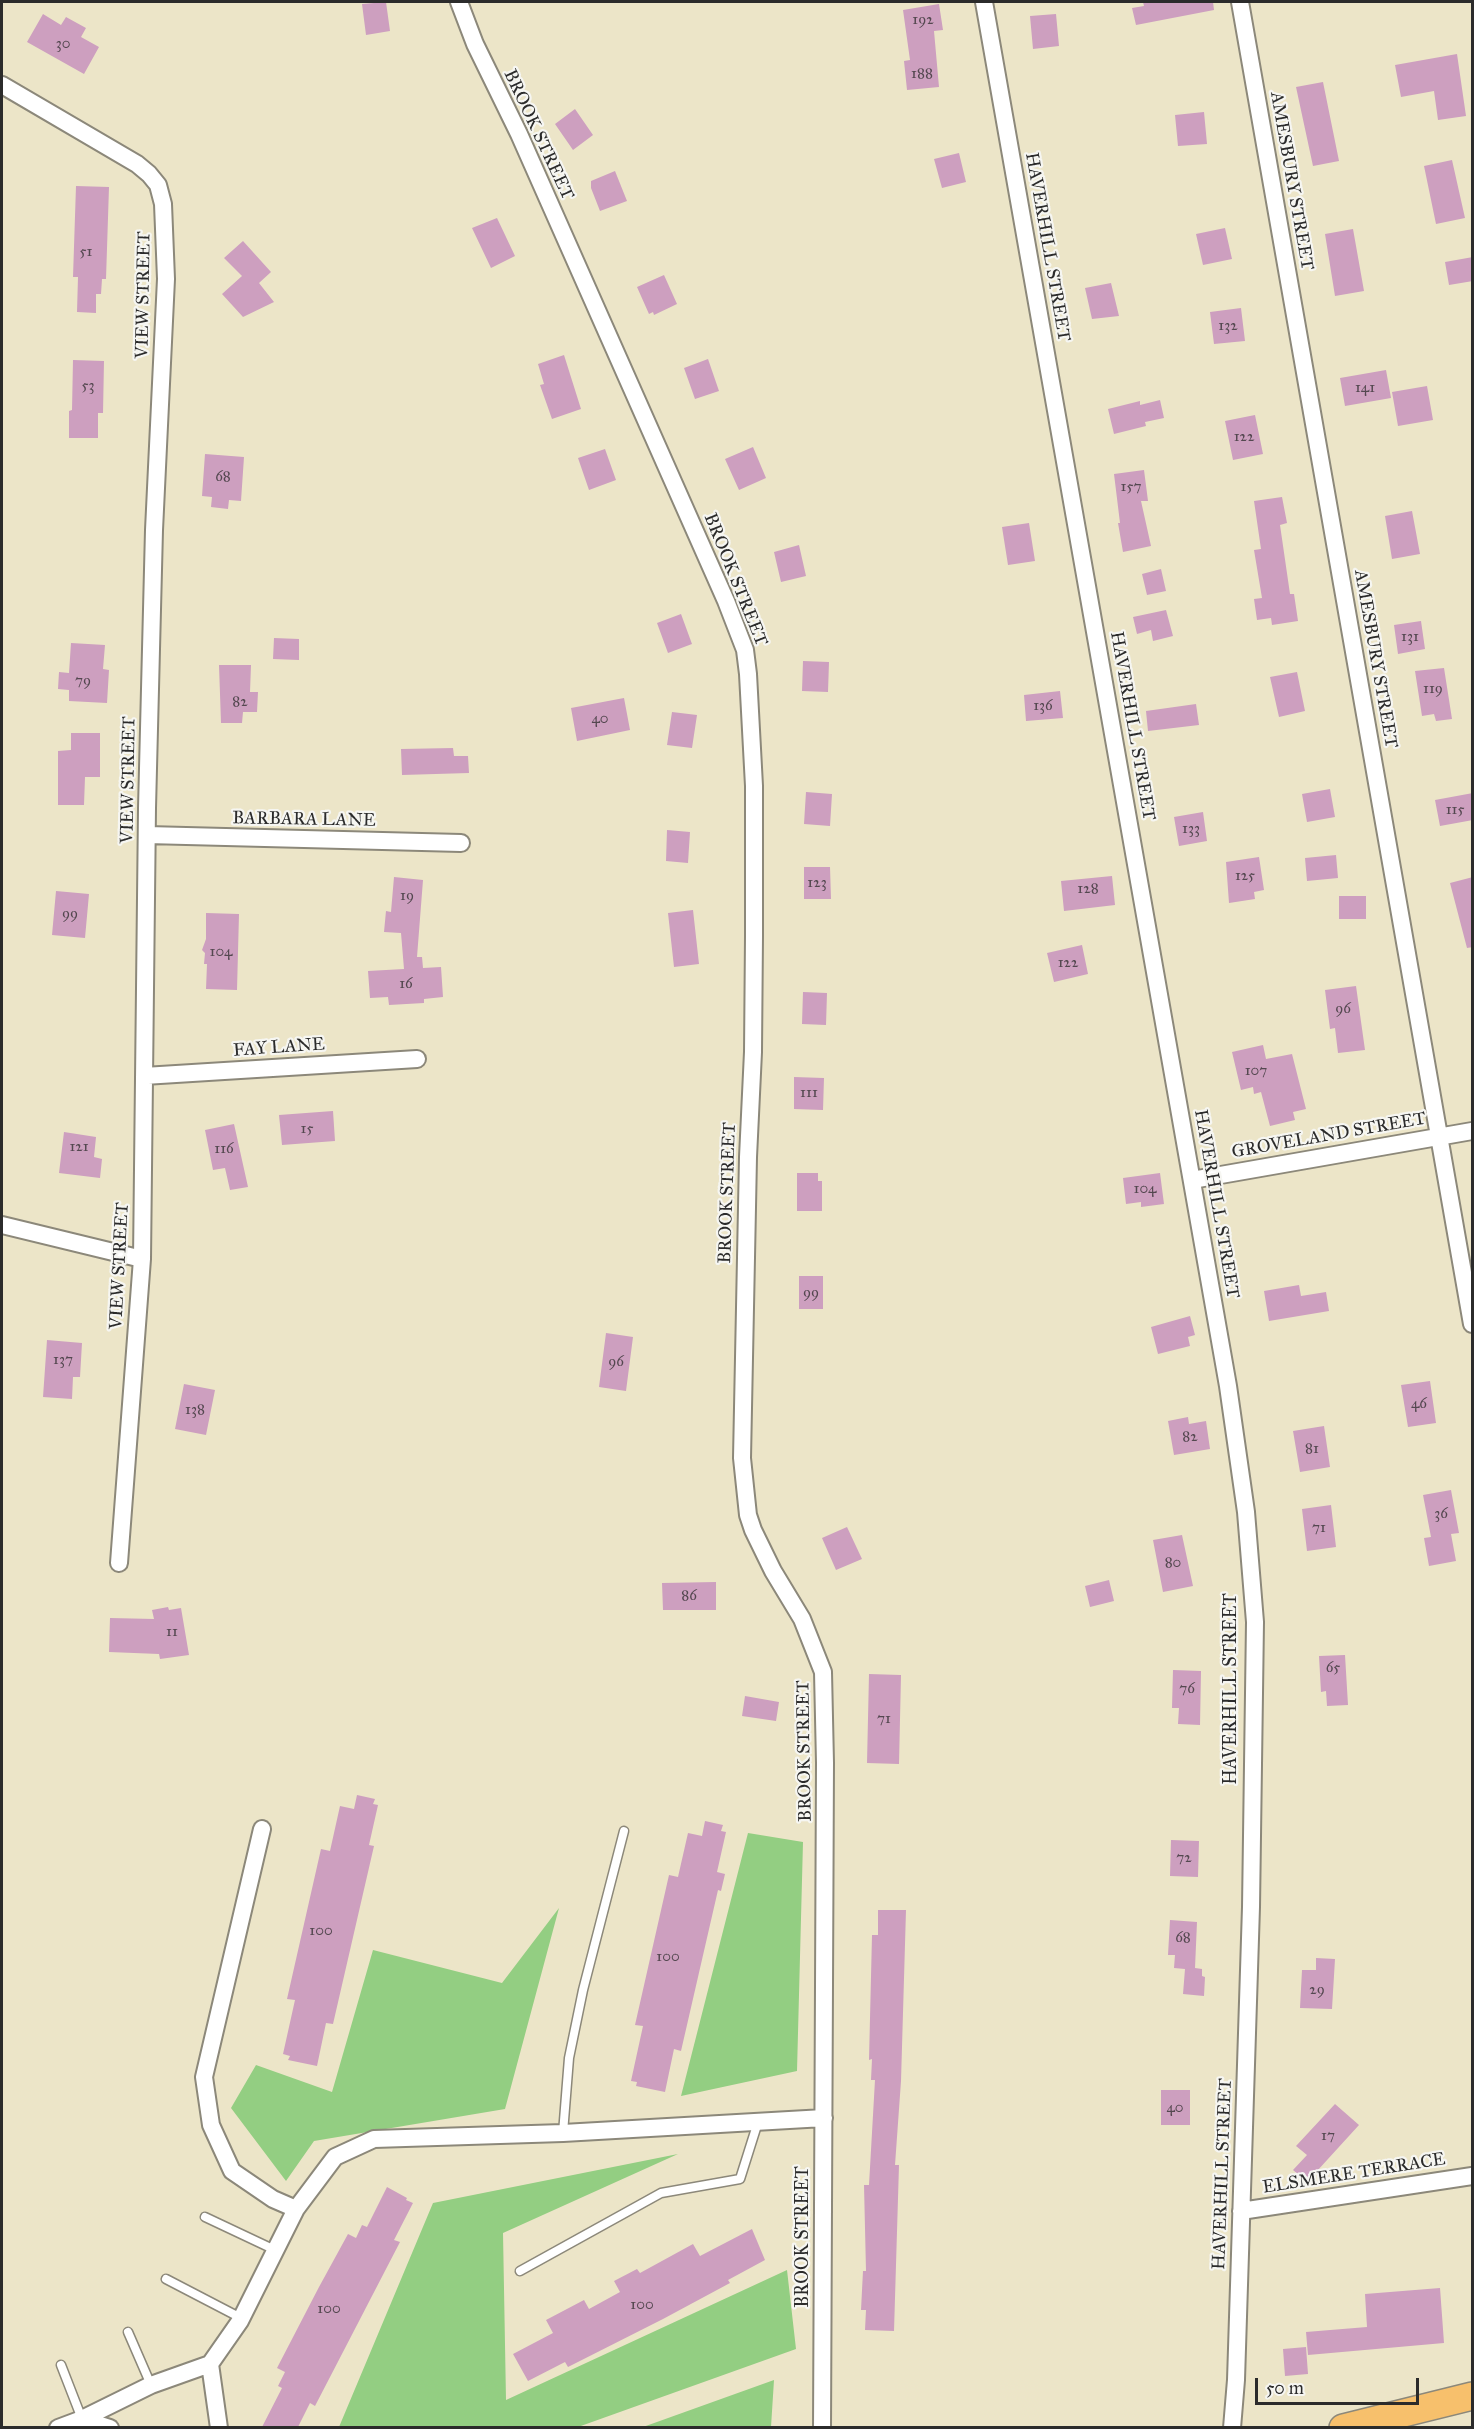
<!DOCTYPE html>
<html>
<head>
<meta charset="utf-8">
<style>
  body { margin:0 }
  #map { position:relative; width:1474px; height:2429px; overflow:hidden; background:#ece5c8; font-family:"IM FELL Great Primer",serif }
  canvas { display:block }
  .frame { position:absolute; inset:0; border:3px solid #2b2b2b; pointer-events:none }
  .scale { position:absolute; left:1255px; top:2378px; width:164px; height:27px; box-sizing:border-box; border:3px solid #2b2b2b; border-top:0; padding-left:8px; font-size:18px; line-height:21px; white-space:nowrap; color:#2b2b2b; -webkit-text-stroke:4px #f6f6f2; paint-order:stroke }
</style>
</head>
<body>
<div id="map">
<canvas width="1474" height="2429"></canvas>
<div class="frame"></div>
<div class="scale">50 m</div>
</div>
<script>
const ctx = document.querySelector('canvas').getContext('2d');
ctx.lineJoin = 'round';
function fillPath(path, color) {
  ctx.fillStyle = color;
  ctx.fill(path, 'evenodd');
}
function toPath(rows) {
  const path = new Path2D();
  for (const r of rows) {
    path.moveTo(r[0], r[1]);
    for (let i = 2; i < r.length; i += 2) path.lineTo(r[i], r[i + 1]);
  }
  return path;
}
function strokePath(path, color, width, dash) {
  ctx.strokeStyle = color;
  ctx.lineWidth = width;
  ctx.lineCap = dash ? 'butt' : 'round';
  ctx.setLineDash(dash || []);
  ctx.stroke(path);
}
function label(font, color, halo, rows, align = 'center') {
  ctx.font = font + ' "IM FELL Great Primer",serif';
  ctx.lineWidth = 4.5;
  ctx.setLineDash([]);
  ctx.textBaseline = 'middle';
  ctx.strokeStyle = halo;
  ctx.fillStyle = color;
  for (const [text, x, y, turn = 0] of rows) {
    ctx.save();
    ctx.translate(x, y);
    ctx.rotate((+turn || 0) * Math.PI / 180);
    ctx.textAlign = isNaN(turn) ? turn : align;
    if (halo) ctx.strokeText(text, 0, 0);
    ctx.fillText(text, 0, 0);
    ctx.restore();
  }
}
const green = toPath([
  [748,1833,803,1842,797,2071,681,2096],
  [559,1908,505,2109,314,2141,286,2181,231,2108,256,2065,332,2092,373,1950,502,1983],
  [678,2154,503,2233,506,2400,787,2270,796,2349,578,2427,339,2427,433,2203],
  [774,2380,771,2427,643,2427]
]);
const building = toPath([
  [386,2,390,31,366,35,362,4],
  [1143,2,1213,2,1214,10,1136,25,1132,8,1144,6],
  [939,4,943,30,934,31,939,87,907,90,904,61,910,60,903,10],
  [43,14,61,25,66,17,86,28,81,37,99,47,84,74,27,42],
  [1056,14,1059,46,1033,49,1030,16],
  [1457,54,1466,116,1438,120,1434,91,1401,97,1395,65],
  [1323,82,1339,161,1313,166,1296,87],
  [575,109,593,135,573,150,555,124],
  [1204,112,1207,144,1178,146,1175,115],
  [959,153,966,182,942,188,934,159],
  [1452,160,1465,218,1436,224,1424,166],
  [615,171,627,201,600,211,591,188,591,181],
  [76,186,109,187,106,279,102,279,101,294,96,294,96,313,77,312,78,277,73,277],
  [497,218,515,256,491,268,472,228],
  [1225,228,1232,259,1203,265,1196,234],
  [1353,229,1364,291,1335,296,1325,234],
  [243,241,271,272,259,283,274,302,243,317,222,294,242,276,224,258],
  [1473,257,1473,281,1449,285,1445,262],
  [664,275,677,304,654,315,653,312,649,314,637,287],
  [1111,283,1119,316,1092,319,1085,288],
  [1241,308,1245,341,1214,344,1210,312],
  [564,355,581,409,552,419,540,385,544,384,538,364],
  [708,359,719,391,695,399,684,368],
  [73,360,104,361,103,413,98,413,98,438,69,438,69,411,72,410],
  [1386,370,1391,398,1345,406,1340,378],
  [1427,386,1433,420,1398,426,1392,392],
  [1160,400,1164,418,1145,422,1146,426,1114,434,1108,409,1140,401,1140,405],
  [1255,415,1263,454,1233,460,1225,421],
  [753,447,766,478,739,490,725,459],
  [605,449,616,480,589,490,578,458],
  [205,454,244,457,241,501,229,500,228,509,211,507,212,497,202,496],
  [1144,470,1148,501,1141,501,1151,546,1123,552,1118,523,1120,523,1114,474],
  [1282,497,1287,523,1280,525,1290,594,1294,594,1298,621,1272,625,1271,618,1257,620,1254,599,1262,598,1254,550,1261,549,1254,501],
  [1412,511,1420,554,1392,559,1385,516],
  [1029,523,1035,561,1008,565,1002,527],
  [799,545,806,576,781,582,774,552],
  [1161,569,1166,591,1147,595,1142,574],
  [1166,610,1173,636,1153,641,1151,630,1137,634,1133,617],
  [681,614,692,644,668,653,657,623],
  [1421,621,1425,649,1398,654,1394,625],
  [274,638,299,639,299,660,273,659],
  [71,643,105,645,103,669,109,670,107,703,69,701,69,690,58,689,59,672,69,673],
  [803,661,829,662,828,692,802,691],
  [219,665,251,665,250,692,258,692,257,712,243,712,242,723,221,723],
  [1444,668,1452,719,1436,721,1434,714,1422,716,1415,671],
  [1297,672,1305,711,1279,717,1270,677],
  [1060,691,1063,718,1026,721,1024,695],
  [624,698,630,730,577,741,571,708],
  [1196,704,1199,725,1148,731,1146,711],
  [672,712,697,715,692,748,667,745],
  [71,733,100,733,100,777,85,777,84,805,58,805,58,751,71,750],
  [453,748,454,756,468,756,469,773,402,775,401,749],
  [1330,789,1335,817,1307,822,1302,794],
  [806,792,832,794,830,826,804,824],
  [1473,793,1473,820,1440,826,1435,800],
  [1203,812,1207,841,1179,846,1174,817],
  [667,830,690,832,688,863,666,861],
  [1336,855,1338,878,1307,881,1305,858],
  [1259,857,1264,890,1254,892,1255,899,1229,903,1226,862],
  [804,867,830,867,831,899,804,899],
  [1112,876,1115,905,1064,911,1061,881],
  [394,877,423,880,417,957,422,957,423,968,441,967,443,997,424,999,424,1003,389,1005,388,997,370,998,368,971,404,969,401,933,384,932,386,911,391,912],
  [1473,877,1473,947,1467,948,1450,883],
  [56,891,89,894,85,938,52,935],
  [1339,896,1366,896,1366,919,1339,919],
  [693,910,699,964,674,967,668,913],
  [206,913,239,914,237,990,206,989,207,964,204,964,205,953,202,950,206,939],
  [1082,945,1088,974,1054,982,1047,953],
  [1356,986,1365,1050,1338,1053,1335,1028,1330,1029,1325,990],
  [803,992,827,993,826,1025,802,1024],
  [1263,1045,1266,1059,1292,1054,1306,1109,1293,1112,1295,1120,1270,1126,1261,1092,1254,1094,1253,1087,1241,1090,1232,1052],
  [794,1077,824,1078,823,1110,794,1109],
  [333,1111,335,1141,282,1145,279,1115],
  [234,1124,248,1187,230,1190,225,1168,213,1170,205,1130],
  [64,1132,96,1137,94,1157,102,1159,100,1178,59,1173],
  [797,1173,818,1173,818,1181,822,1181,822,1211,797,1211],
  [1160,1173,1164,1204,1141,1207,1141,1202,1126,1204,1123,1178],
  [799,1276,823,1276,823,1309,799,1309],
  [1299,1285,1301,1296,1326,1292,1329,1311,1269,1321,1264,1291],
  [1190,1316,1195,1335,1188,1337,1190,1346,1158,1354,1151,1327],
  [606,1333,633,1337,626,1391,599,1387],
  [47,1340,82,1343,80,1377,73,1377,72,1399,43,1397],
  [1430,1381,1436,1423,1408,1427,1401,1385],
  [184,1384,215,1390,206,1435,175,1429],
  [1188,1417,1189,1424,1206,1421,1210,1449,1174,1455,1168,1421],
  [1324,1426,1330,1467,1300,1472,1293,1431],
  [1451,1490,1459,1533,1451,1534,1456,1561,1429,1566,1424,1538,1431,1537,1423,1495],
  [1331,1505,1336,1547,1307,1551,1302,1509],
  [847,1527,862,1559,836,1570,822,1538],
  [1182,1535,1193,1586,1163,1592,1153,1540],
  [1109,1580,1114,1601,1090,1607,1085,1586],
  [716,1582,716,1610,663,1610,662,1583],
  [168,1607,169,1610,181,1608,189,1655,160,1659,159,1654,109,1652,110,1618,154,1619,152,1610],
  [1345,1655,1348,1705,1327,1706,1326,1691,1321,1692,1319,1656],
  [1173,1670,1201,1671,1200,1725,1178,1724,1179,1708,1172,1708],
  [869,1674,901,1675,899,1764,867,1763],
  [745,1696,779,1702,776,1721,742,1716],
  [357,1795,375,1799,373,1804,378,1805,369,1845,374,1846,333,2024,326,2023,317,2066,288,2060,290,2056,283,2054,295,2000,287,1999,321,1849,330,1851,340,1806,354,1809],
  [705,1821,723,1825,721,1831,726,1832,717,1872,725,1874,721,1891,718,1890,681,2051,674,2049,665,2092,636,2086,637,2082,631,2081,643,2026,635,2025,669,1875,678,1877,688,1833,702,1836],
  [1171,1840,1199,1841,1198,1877,1170,1876],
  [878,1910,906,1910,901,2081,895,2165,899,2165,894,2331,865,2330,866,2310,861,2310,863,2271,866,2271,864,2185,869,2185,875,2080,871,2080,872,2059,869,2060,872,1935,878,1935],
  [1170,1920,1197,1922,1195,1968,1202,1969,1202,1976,1205,1977,1204,1996,1183,1994,1185,1969,1174,1968,1175,1955,1168,1955],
  [1316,1958,1335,1959,1332,2009,1300,2008,1302,1970,1316,1970],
  [1161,2090,1190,2090,1190,2125,1161,2125],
  [1335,2104,1359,2125,1307,2182,1293,2170,1307,2155,1296,2146],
  [387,2187,407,2198,406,2200,413,2203,394,2240,400,2242,315,2406,310,2403,298,2427,262,2427,282,2388,278,2386,285,2372,277,2368,319,2287,348,2234,356,2238,362,2225,367,2227],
  [752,2229,765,2260,728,2280,730,2283,663,2319,568,2367,565,2362,528,2381,513,2354,553,2333,546,2320,584,2300,589,2309,620,2292,614,2281,637,2269,640,2273,693,2244,700,2256],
  [1440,2288,1444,2343,1308,2355,1306,2332,1367,2327,1365,2294],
  [1306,2347,1308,2374,1285,2376,1283,2349]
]);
const lane = toPath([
  [563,2133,569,2058,583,1990,624,1831],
  [205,2217,275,2250],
  [520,2271,661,2193,740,2179,758,2122],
  [166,2279,241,2318],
  [128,2332,151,2385],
  [61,2365,82,2419]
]);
const street = toPath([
  [459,2,475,44,519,134,726,601,745,650,748,674,754,786,754,936,753,1052,748,1157,742,1458,748,1515,753,1530,773,1571,802,1619,823,1672,825,1763,822,2428],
  [984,2,1228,1386,1246,1512,1255,1622,1251,1907,1236,2380,1232,2428],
  [1240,2,1472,1324],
  [2,85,137,164,149,174,158,185,163,204,166,279,154,530,147,808,142,1259,119,1563],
  [147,835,461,843],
  [144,1076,417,1059],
  [1192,1180,1472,1131],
  [2,1225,142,1259],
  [262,1829,204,2077,211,2125,232,2171,273,2199,296,2209],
  [1241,2211,1472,2176],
  [210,2364,219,2428],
  [82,2419,110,2428],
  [58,2428,82,2419,151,2385,210,2364,240,2321,296,2209,335,2157,374,2139,563,2133,824,2118]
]);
const primary = toPath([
  [1343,2428,1472,2396]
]);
const numberNames = [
  ["192",923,20],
  ["30",63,44],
  ["188",922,74],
  ["51",86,252],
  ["132",1228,326],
  ["53",88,386],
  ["141",1365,388],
  ["122",1244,437],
  ["68",223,477],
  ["157",1131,487],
  ["131",1410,637],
  ["79",83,681],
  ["119",1433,689],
  ["82",240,702],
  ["136",1043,706],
  ["40",600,719],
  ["115",1455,810],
  ["133",1191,829],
  ["125",1245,876],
  ["123",817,883],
  ["128",1088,889],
  ["19",407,896],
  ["99",70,914],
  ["104",221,952],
  ["122",1068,963],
  ["16",406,984],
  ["96",1343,1009],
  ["107",1256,1071],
  ["111",809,1093],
  ["15",307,1129],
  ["121",79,1147],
  ["116",224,1149],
  ["104",1145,1189],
  ["99",811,1293],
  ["137",63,1360],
  ["96",616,1362],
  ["46",1419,1404],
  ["138",195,1410],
  ["82",1190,1437],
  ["81",1312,1449],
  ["36",1441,1514],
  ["71",1319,1528],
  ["80",1173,1563],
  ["86",689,1596],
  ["11",172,1632],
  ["65",1333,1668],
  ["76",1187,1689],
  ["71",884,1719],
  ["72",1184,1858],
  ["100",321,1931],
  ["68",1183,1938],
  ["100",668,1957],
  ["29",1317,1990],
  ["40",1175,2108],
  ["17",1328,2136],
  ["100",642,2305],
  ["100",329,2309]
];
const streetNames = [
  ["BROOK STREET",538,135,65],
  ["AMESBURY STREET",1291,181,80],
  ["HAVERHILL STREET",1047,247,80],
  ["VIEW STREET",144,295,-89],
  ["BROOK STREET",735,580,68],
  ["AMESBURY STREET",1375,659,80],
  ["HAVERHILL STREET",1132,726,80],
  ["VIEW STREET",129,780,-89],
  ["BARBARA LANE",304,820,1],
  ["FAY LANE",279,1048,-4],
  ["GROVELAND STREET",1329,1136,-10],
  ["BROOK STREET",728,1193,-88],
  ["HAVERHILL STREET",1216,1204,80],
  ["VIEW STREET",120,1266,-87],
  ["HAVERHILL STREET",1232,1689,-90],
  ["BROOK STREET",805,1751,-91],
  ["HAVERHILL STREET",1223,2174,-88],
  ["ELSMERE TERRACE",1354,2174,-9],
  ["BROOK STREET",804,2237,-90]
];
fillPath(green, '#93ce82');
fillPath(building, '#cd9fbf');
strokePath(lane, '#8c887a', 11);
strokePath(street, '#8c887a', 20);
strokePath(primary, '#8c887a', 30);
strokePath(lane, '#fff', 8);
strokePath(street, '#fff', 16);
strokePath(primary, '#f7c06c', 27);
label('15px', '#544850', null, numberNames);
label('18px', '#2b2b2b', '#f6f6f2', streetNames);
</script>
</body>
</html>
